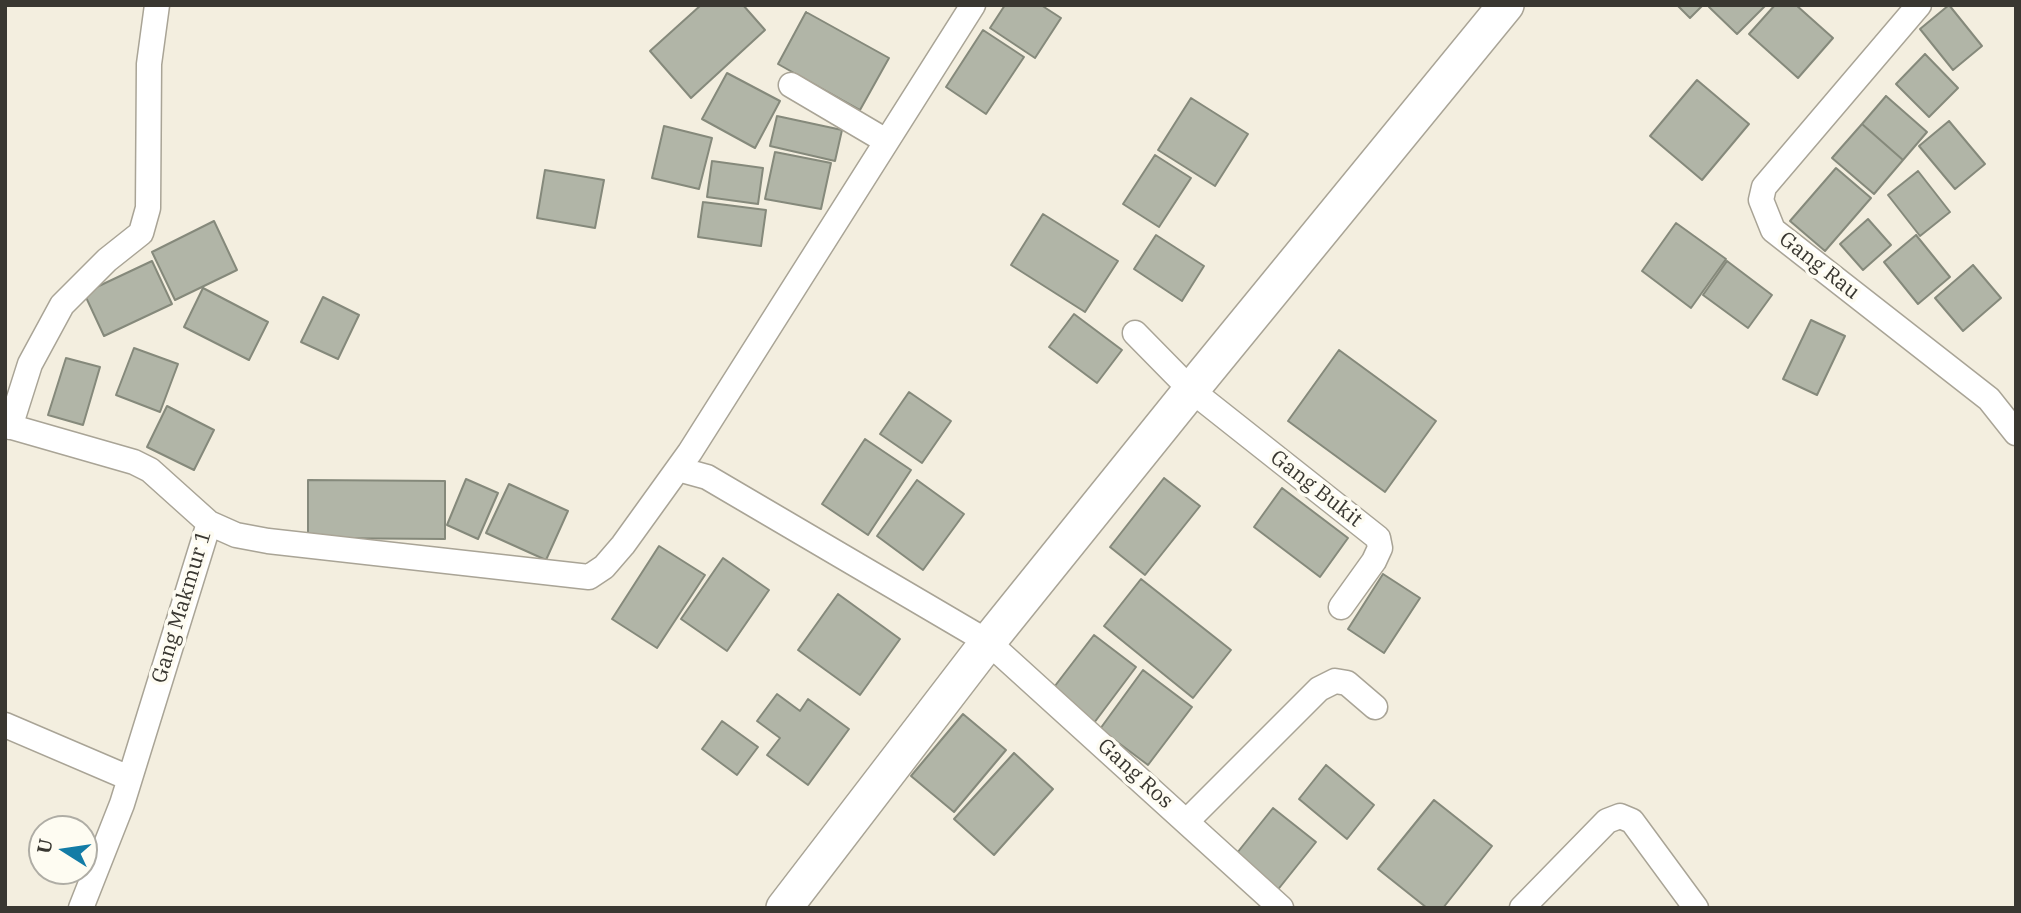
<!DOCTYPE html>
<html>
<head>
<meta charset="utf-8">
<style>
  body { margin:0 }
  #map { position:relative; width:2021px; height:913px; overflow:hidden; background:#f3eedf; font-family:"IBM Plex Serif",serif }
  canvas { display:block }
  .frame { position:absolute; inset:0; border:7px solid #393731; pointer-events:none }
  .north { position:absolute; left:28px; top:815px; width:70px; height:70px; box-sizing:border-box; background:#fefcf2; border:2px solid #afada5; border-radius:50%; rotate:282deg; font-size:19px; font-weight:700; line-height:28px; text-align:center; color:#393731 }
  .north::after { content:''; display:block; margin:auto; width:24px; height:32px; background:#137ca6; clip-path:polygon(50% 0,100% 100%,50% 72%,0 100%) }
</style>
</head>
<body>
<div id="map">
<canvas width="2021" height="913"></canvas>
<div class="frame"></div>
<div class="north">U</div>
</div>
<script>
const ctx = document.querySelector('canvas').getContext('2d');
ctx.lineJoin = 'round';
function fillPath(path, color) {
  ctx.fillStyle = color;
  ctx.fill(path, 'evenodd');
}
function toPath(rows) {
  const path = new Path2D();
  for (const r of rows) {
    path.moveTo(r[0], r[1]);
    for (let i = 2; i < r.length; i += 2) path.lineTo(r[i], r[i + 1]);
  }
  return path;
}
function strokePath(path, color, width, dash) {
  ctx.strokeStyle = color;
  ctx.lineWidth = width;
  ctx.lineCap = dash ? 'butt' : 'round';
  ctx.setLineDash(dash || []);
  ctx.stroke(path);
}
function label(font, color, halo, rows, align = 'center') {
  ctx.font = font + ' "IBM Plex Serif",serif';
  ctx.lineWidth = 7;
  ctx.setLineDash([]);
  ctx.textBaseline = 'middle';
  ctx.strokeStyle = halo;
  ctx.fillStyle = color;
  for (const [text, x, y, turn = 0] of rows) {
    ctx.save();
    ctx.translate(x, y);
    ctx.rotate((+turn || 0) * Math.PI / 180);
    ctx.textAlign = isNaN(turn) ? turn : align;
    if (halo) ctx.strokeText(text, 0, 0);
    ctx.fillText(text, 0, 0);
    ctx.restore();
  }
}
const building = toPath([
  [701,5,743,5,765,30,691,98,650,51,701,5],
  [1005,5,1041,5,1061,18,1035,58,990,28,1005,5],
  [1677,5,1703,5,1690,18,1677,5],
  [1711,5,1766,5,1737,34,1709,7,1711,5],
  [1775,5,1796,5,1833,38,1798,78,1749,34,1775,5],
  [1949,5,1982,46,1953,70,1920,29,1949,5],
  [806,12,889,58,860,110,778,64,806,12],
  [983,30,1024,57,986,114,946,87,983,30],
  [1925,54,1958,88,1929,117,1896,84,1925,54],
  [727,73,780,101,755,148,702,119,727,73],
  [1697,80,1749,124,1702,180,1650,136,1697,80],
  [1886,96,1927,132,1903,160,1862,124,1886,96],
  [1191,98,1248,134,1215,186,1158,150,1191,98],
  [777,116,842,130,835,161,770,146,777,116],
  [1949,121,1985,164,1955,189,1919,146,1949,121],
  [1862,124,1903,160,1874,194,1832,158,1862,124],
  [664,126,712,138,699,189,652,178,664,126],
  [775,152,831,163,821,209,765,199,775,152],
  [1155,155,1191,178,1159,227,1123,204,1155,155],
  [712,161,763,168,758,204,707,197,712,161],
  [1836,168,1871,198,1825,251,1790,221,1836,168],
  [545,170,604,180,595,228,537,218,545,170],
  [1918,171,1950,212,1920,236,1888,195,1918,171],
  [703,202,766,210,761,246,698,237,703,202],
  [1043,214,1118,261,1085,312,1011,265,1043,214],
  [1868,219,1891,245,1863,270,1840,244,1868,219],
  [214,221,237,270,175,300,152,252,214,221],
  [1676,223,1726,259,1691,308,1642,271,1676,223],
  [1156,235,1204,266,1182,301,1134,269,1156,235],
  [1916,235,1950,277,1918,304,1884,262,1916,235],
  [152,261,172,304,104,336,84,293,152,261],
  [1727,261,1772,295,1748,328,1703,295,1727,261],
  [1973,265,2001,298,1963,331,1935,298,1973,265],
  [203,288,268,322,249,360,184,327,203,288],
  [323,297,359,315,338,359,301,342,323,297],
  [1074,314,1122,350,1097,383,1049,347,1074,314],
  [1811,320,1845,336,1817,395,1783,379,1811,320],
  [134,348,178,364,160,412,116,395,134,348],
  [1339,350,1436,421,1385,492,1288,421,1339,350],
  [66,358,100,367,83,425,48,415,66,358],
  [909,392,951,421,922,463,880,434,909,392],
  [167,406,214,430,194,470,147,447,167,406],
  [865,439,911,470,868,535,822,504,865,439],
  [1164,478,1200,506,1145,575,1110,547,1164,478],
  [466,479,498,493,478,539,447,525,466,479],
  [308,480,445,481,445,539,308,538,308,480],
  [917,480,964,514,923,570,877,536,917,480],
  [509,484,568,511,546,560,486,533,509,484],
  [1282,488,1348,538,1320,577,1254,527,1282,488],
  [659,546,705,575,657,648,612,619,659,546],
  [723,558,769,590,727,651,681,619,723,558],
  [1383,574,1420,598,1384,653,1348,629,1383,574],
  [1141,579,1231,650,1193,698,1104,626,1141,579],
  [838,594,900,639,860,695,798,650,838,594],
  [1094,635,1136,667,1091,727,1048,695,1094,635],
  [1143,670,1192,707,1148,765,1100,729,1143,670],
  [777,694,800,711,808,699,849,729,808,785,767,755,780,738,757,721,777,694],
  [963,714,1006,750,954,812,911,776,963,714],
  [722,721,758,747,737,775,702,749,722,721],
  [1014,753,1053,789,994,855,954,819,1014,753],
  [1326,765,1374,805,1347,839,1299,799,1326,765],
  [1434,800,1492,846,1443,908,1427,908,1378,869,1434,800],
  [1273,808,1316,842,1276,892,1233,858,1273,808]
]);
const street = toPath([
  [1919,5,1764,187,1761,200,1773,230,1989,399,2016,433],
  [791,85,886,141],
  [1135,333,1191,390,1378,538,1380,548,1374,561,1341,607],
  [5,425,134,462,150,470,209,523,236,535,268,541,589,577,604,567,623,545,690,452,973,5],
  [10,427,30,364,62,305,107,260,141,233,148,208,149,64,157,5],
  [678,469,707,477,988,642,1281,908],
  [5,725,129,778],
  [1187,821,1319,689,1335,681,1347,683,1375,707],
  [81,908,122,804,209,523],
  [1522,908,1607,821,1620,816,1632,821,1696,908]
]);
const secondary = toPath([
  [784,908,988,642,1191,390,1506,5]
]);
const streetNames = [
  ["Gang Rau",1819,266,38],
  ["Gang Bukit",1316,489,38],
  ["Gang Makmur 1",182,607,-73],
  ["Gang Ros",1135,774,42]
];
fillPath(building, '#b1b5a7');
strokePath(building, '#85897b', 2);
strokePath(street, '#a9a496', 27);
strokePath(secondary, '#a9a496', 38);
strokePath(street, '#fff', 24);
strokePath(secondary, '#fff', 35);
label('21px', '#393731', '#fefcf2', streetNames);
</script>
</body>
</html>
